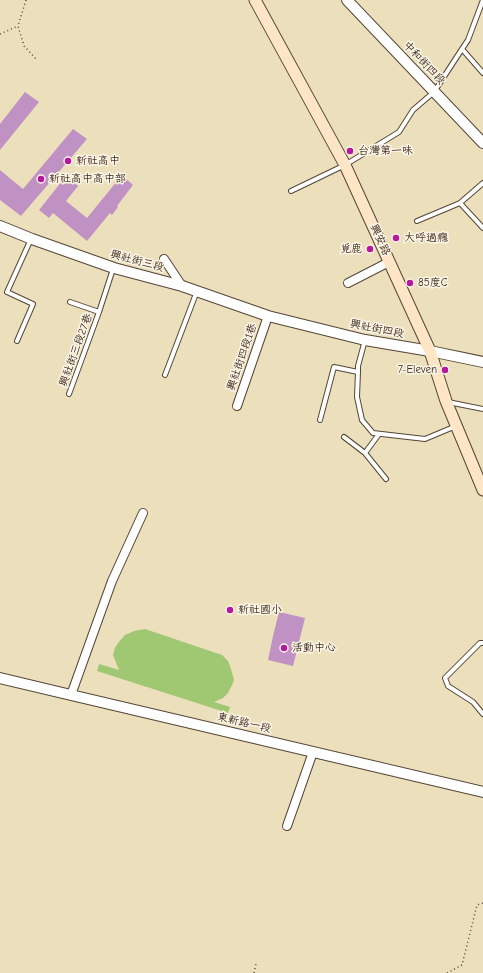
<!DOCTYPE html>
<html>
<head>
<meta charset="utf-8">
<style>
  body { margin:0 }
  canvas { display:block; background:#ebdfbc }
</style>
</head>
<body>
<canvas width="483" height="973"></canvas>
<script>
const ctx = document.querySelector('canvas').getContext('2d');
ctx.lineJoin = 'round';
function fillPath(path, color) {
  ctx.fillStyle = color;
  ctx.fill(path, 'evenodd');
}
function toPath(rows) {
  const path = new Path2D();
  for (const r of rows) {
    path.moveTo(r[0], r[1]);
    for (let i = 2; i < r.length; i += 2) path.lineTo(r[i], r[i + 1]);
  }
  return path;
}
function strokePath(path, color, width, dash) {
  ctx.strokeStyle = color;
  ctx.lineWidth = width;
  ctx.lineCap = dash ? 'butt' : 'round';
  ctx.setLineDash(dash || []);
  ctx.stroke(path);
}
function label(font, color, halo, rows, align = 'center') {
  ctx.font = font + ' "Comic Neue","LXGW WenKai TC",sans-serif';
  ctx.lineWidth = 3;
  ctx.setLineDash([]);
  ctx.textBaseline = 'middle';
  ctx.strokeStyle = halo;
  ctx.fillStyle = color;
  for (const [text, x, y, turn = 0] of rows) {
    ctx.save();
    ctx.translate(x, y);
    ctx.rotate((+turn || 0) * Math.PI / 180);
    ctx.textAlign = isNaN(turn) ? turn : align;
    if (halo) ctx.strokeText(text, 0, 0);
    ctx.fillText(text, 0, 0);
    ctx.restore();
  }
}
const green = toPath([
  [145,629,222,655,228,661,231,669,234,680,232,685,228,693,223,698,214,702,230,707,228,713,97,671,99,664,119,670,113,655,115,648,118,643,125,635,134,631]
]);
const building = toPath([
  [25,92,39,102,0,150,0,124],
  [73,129,87,139,21,216,0,200,0,170,23,189],
  [122,175,133,185,117,206,118,207,112,215,110,213,87,241,53,213,49,218,39,210,66,176,78,186,66,201,87,218],
  [279,612,305,618,293,666,268,660,273,636]
]);
const path = toPath([
  [26,0,18,26,24,46,37,60],
  [0,34,18,26],
  [254,973,256,964],
  [447,973,462,965,477,905,483,903]
]);
const service = toPath([
  [462,49,483,73],
  [291,191,345,165,399,132,413,110,434,92,462,49,468,40,483,0],
  [460,203,483,228],
  [417,221,460,203,483,183],
  [70,302,99,312],
  [17,341,33,304,7,292,31,239],
  [358,372,357,397,362,420,373,433,425,439,456,426],
  [165,375,197,291],
  [69,394,99,312,113,269],
  [448,402,483,409],
  [320,420,334,367,358,372,358,366,365,340],
  [344,437,365,453,386,479],
  [365,453,379,434],
  [483,643,480,643,445,678,448,686,473,702,483,714]
]);
const minor = toPath([
  [164,259,182,286],
  [348,283,389,262],
  [237,406,268,316],
  [71,695,112,581,143,513],
  [287,826,313,752]
]);
const tertiary = toPath([
  [347,0,483,143],
  [0,226,32,239,114,268,182,286,268,316,365,340,430,351,483,362],
  [0,678,71,695,483,792]
]);
const secondary = toPath([
  [255,0,345,165,430,351,446,401,483,490]
]);
const markers = [
  [350,151,4,"#b5179e"],
  [68,161,4,"#b5179e"],
  [41,179,4,"#b5179e"],
  [396,238,4,"#b5179e"],
  [370,249,4,"#b5179e"],
  [410,283,4,"#b5179e"],
  [445,370,4,"#b5179e"],
  [230,610,4,"#b5179e"],
  [284,648,4,"#b5179e"]
];
const streetNames = [
  ["中和街四段",424,63,46],
  ["興安路",380,240,65],
  ["興社街三段",137,261,15],
  ["興社街四段",377,329,11],
  ["興社街三段27巷",76,350,-70],
  ["興社街四段1巷",242,357,-71],
  ["東新路一段",244,723,13]
];
const poiNames = [
  ["台灣第一味",358,151],
  ["新社高中",76,161],
  ["新社高中高中部",49,179],
  ["大呼過癮",404,238],
  ["覓鹿",362,249,"right"],
  ["85度C",418,283],
  ["7-Eleven",437,370,"right"],
  ["新社國小",238,610],
  ["活動中心",292,648]
];
fillPath(green, '#a0c772');
fillPath(building, '#c092c4');
strokePath(service, '#554536', 6);
strokePath(minor, '#554536', 10);
strokePath(tertiary, '#554536', 12);
strokePath(secondary, '#554536', 13);
strokePath(path, '#554536', 1.5, [1, 3]);
strokePath(service, '#fff', 4);
strokePath(minor, '#fff', 8);
strokePath(tertiary, '#fff', 10);
strokePath(secondary, '#fde5c5', 11);
for (const [x, y, r, color] of markers) {
  const dot = new Path2D();
  dot.arc(x, y, r, 0, 2 * Math.PI);
  ctx.fillStyle = color;
  ctx.fill(dot);
  strokePath(dot, '#fcf5e5', 1.5);
}
label('11px', '#3b2a1e', '#fcf5e5', streetNames);
label('11px', '#3b2a1e', '#fcf5e5', poiNames, 'left');
</script>
</body>
</html>
